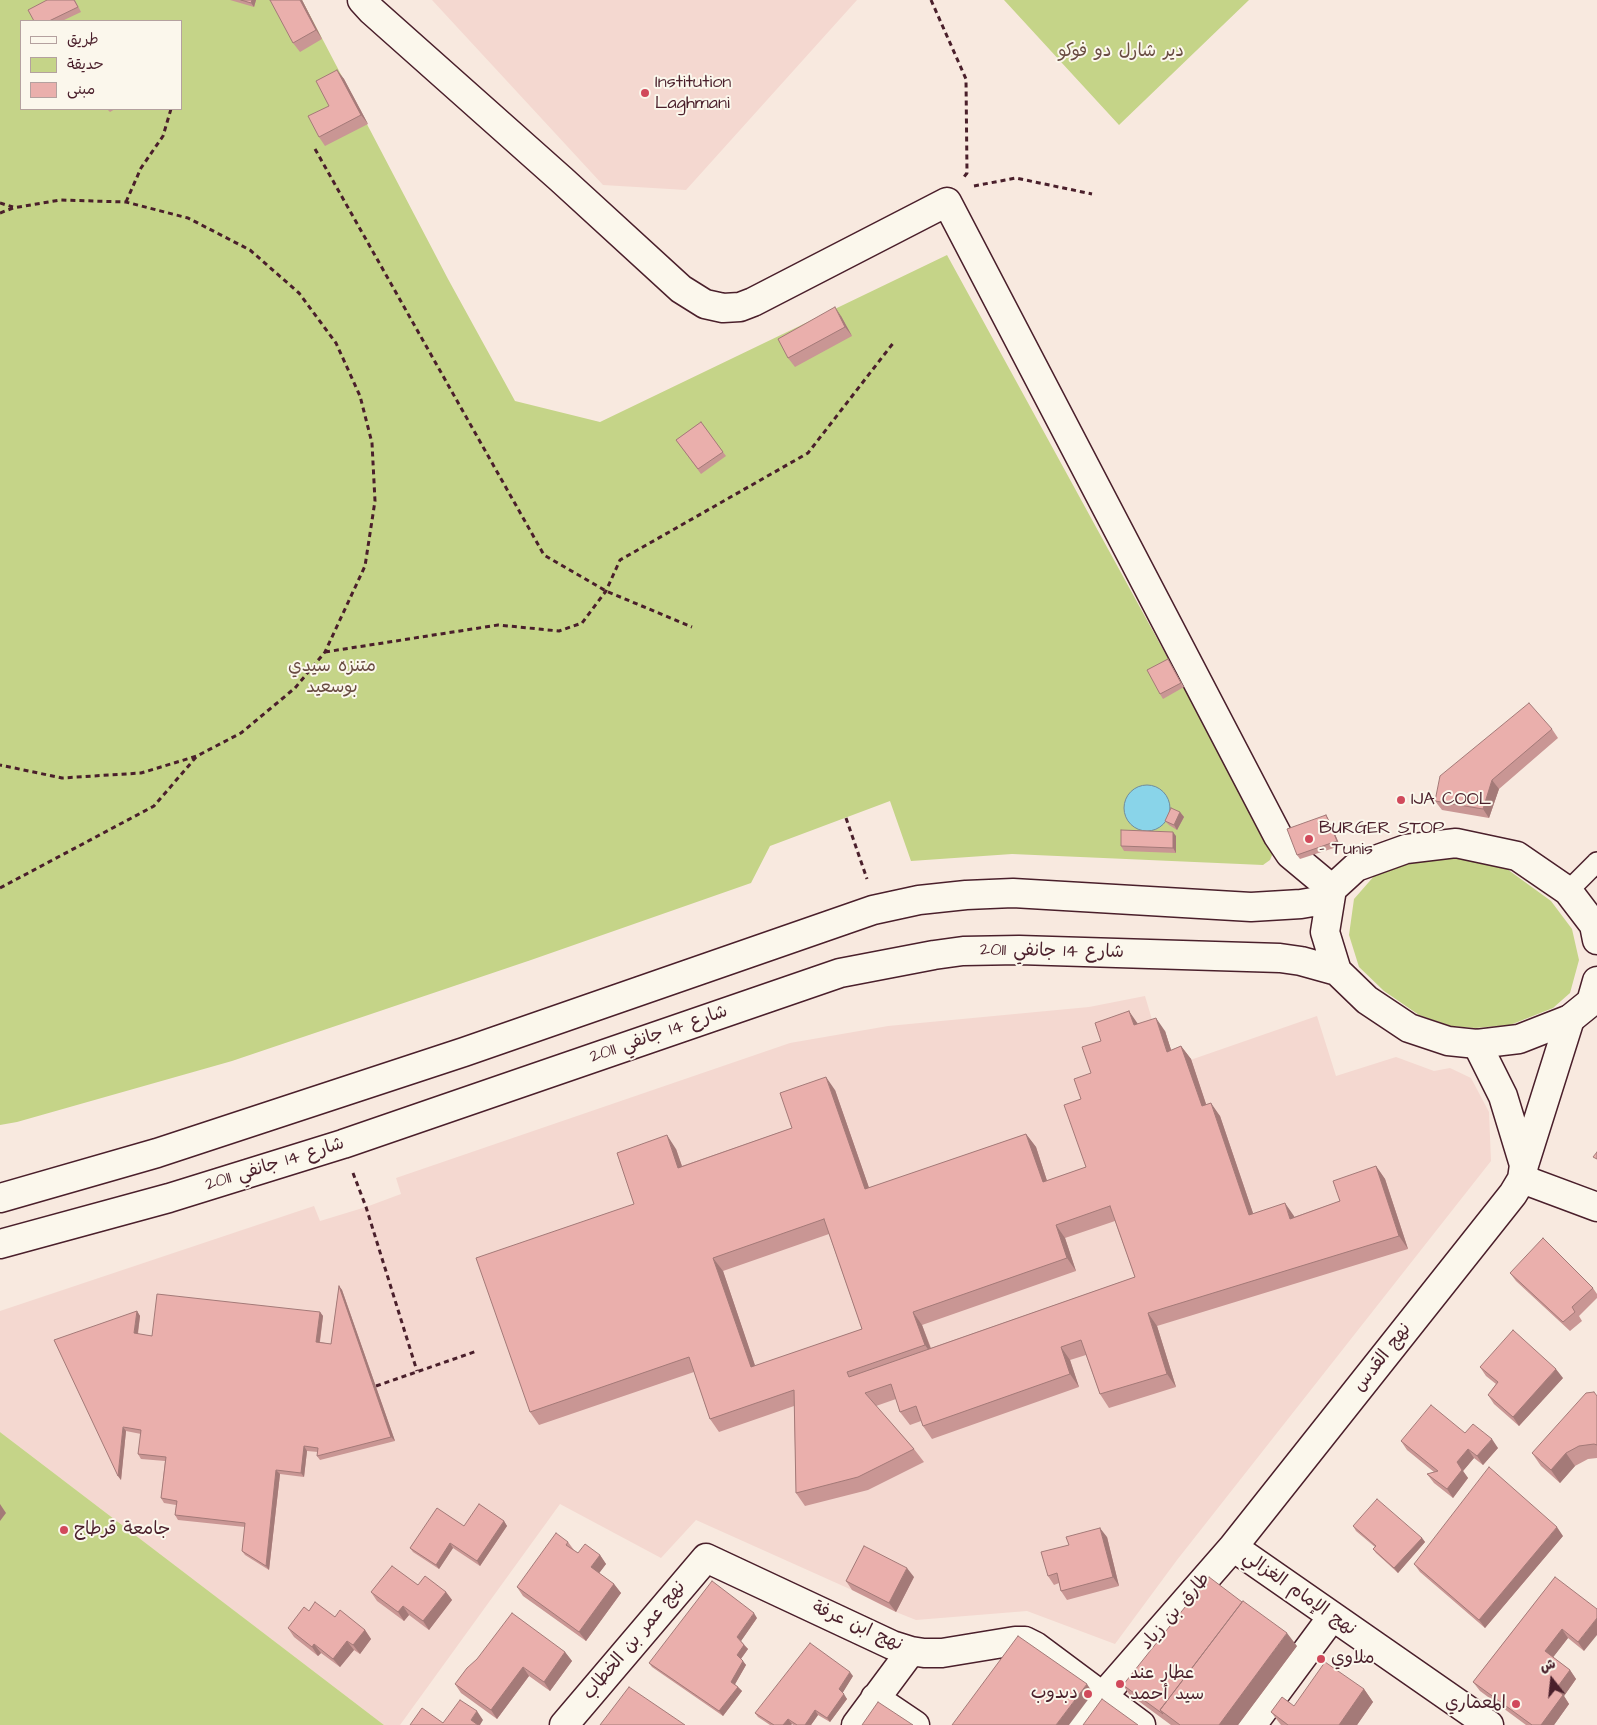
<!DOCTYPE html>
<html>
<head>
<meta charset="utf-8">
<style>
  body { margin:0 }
  #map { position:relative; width:1597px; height:1725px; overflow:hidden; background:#f8e9df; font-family:"Architects Daughter","Playpen Sans Arabic",sans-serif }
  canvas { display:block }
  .legend { position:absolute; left:20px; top:20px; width:162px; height:90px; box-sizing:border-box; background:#fbf7ec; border:1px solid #b4a19f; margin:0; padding:6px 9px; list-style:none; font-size:15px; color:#4a1f2b }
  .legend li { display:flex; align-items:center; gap:10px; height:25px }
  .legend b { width:25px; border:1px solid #b4a19f }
  .north { position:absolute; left:1527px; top:1655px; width:50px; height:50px; -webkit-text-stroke:4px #fbf7ec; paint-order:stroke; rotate:344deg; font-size:14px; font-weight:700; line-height:20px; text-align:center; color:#4a1f2b }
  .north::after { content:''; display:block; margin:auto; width:18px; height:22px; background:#4a1f2b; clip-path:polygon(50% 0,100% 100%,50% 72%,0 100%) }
</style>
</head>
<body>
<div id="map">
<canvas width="1597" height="1725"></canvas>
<ul class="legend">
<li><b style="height:6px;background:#fbf7ec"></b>طريق</li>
<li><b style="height:14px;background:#c5d488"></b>حديقة</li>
<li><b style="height:14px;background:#eaafac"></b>مبنى</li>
</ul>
<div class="north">ش</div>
</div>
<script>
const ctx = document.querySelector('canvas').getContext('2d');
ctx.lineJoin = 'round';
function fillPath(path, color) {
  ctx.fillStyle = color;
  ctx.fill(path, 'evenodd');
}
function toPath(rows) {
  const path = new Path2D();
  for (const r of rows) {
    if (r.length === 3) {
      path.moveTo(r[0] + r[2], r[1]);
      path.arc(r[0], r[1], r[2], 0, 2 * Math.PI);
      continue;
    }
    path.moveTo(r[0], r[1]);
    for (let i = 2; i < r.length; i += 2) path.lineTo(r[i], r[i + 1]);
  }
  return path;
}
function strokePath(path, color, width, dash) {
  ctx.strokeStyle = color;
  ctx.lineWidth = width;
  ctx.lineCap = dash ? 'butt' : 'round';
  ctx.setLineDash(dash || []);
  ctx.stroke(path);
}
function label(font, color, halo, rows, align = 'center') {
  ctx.font = font + ' "Architects Daughter","Playpen Sans Arabic",sans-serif';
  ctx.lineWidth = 4;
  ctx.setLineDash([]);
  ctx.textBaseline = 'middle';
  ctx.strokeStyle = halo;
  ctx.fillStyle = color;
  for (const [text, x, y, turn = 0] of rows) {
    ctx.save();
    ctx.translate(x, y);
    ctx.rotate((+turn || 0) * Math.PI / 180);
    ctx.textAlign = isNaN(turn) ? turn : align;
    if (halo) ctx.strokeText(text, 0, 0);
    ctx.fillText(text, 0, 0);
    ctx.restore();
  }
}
const built = toPath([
  [432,0,857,0,686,190,603,185],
  [1145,996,1156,1033,1165,1031,1176,1065,1317,1016,1336,1076,1396,1057,1434,1071,1450,1068,1471,1078,1489,1112,1491,1161,1177,1560,1115,1644,1027,1611,916,1620,896,1612,852,1590,696,1520,661,1558,560,1504,400,1725,384,1725,0,1432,0,1311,314,1206,320,1221,366,1207,401,1194,396,1178,790,1043,888,1026,1089,1007]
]);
const green = toPath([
  [0,0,302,0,448,279,515,401,600,422,947,255,1171,664,1271,842,1273,853,1270,860,1263,865,1012,854,911,861,890,801,770,846,751,883,531,960,232,1061,17,1122,0,1125],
  [21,21,181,21,181,109,21,109],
  [1004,0,1249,0,1119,125],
  [1458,857,1507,869,1551,901,1572,929,1579,960,1570,993,1553,1008,1510,1025,1475,1028,1451,1026,1419,1015,1384,991,1359,967,1349,935,1354,899,1375,875,1414,861],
  [0,1432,257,1628,384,1725,0,1725]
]);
const water = toPath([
  [1147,808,23]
]);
const path = toPath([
  [931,0,966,79,967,173,964,177],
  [315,149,544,555,606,591,692,627],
  [974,186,1016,178,1092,194],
  [126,202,141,168,163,136,171,109],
  [0,203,13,207],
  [0,213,13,208,60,200,126,202,188,218,250,250,299,293,336,343,360,396,372,443,375,501,365,566,325,652,295,688,241,733,197,756,141,773,62,778,0,765],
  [325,652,498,625,559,631,582,623,606,591,620,560,808,453,894,342],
  [846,818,867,879],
  [0,888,154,806,197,756],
  [353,1173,366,1207,417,1371],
  [376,1386,477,1351]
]);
const service = toPath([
  [1568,891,1597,862]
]);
const minor = toPath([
  [362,0,372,11,562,180,681,289,705,304,723,308,740,307,753,302,947,202,1278,836,1290,854,1332,889],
  [1477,1044,1503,1096,1524,1165],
  [1522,1179,1597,1207],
  [1233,1547,1489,1725],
  [875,1698,915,1725],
  [564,1725,706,1558,892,1645,911,1651,924,1653,942,1653,1015,1641,1025,1641,1035,1646,1141,1725],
  [856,1725,911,1651],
  [1082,1725,1103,1696,1233,1547,1513,1194,1522,1179,1524,1165,1570,1019],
  [1252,1725,1332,1617]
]);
const secondary = toPath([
  [1597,940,1594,925,1568,891,1517,856,1456,843,1406,849,1356,867,1332,889,1325,932,1337,971,1367,1000,1409,1028,1448,1041,1477,1044,1519,1039,1570,1019,1591,1002,1597,981],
  [0,1198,157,1153,464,1052,873,910,919,900,966,895,1013,893,1251,907,1301,904,1330,899],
  [0,1244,169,1198,343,1144,840,973,934,955,963,951,1019,950,1280,958,1301,961,1337,971]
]);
const wall = toPath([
  [75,0,81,12,62,21,34,21],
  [230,0,256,0,254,7],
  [302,0,322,39,300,52,293,43],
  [337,70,344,79,368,124,325,146,319,137,329,106],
  [107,109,115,109,110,112],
  [841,316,852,336,795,367,788,358],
  [701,422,726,456,701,474,676,440],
  [1168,659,1184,687,1163,699,1160,694],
  [1552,729,1558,738,1499,789,1489,818,1442,810,1435,801],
  [1180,812,1184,817,1177,830,1169,825,1165,821],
  [1326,815,1329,820,1340,846,1300,859,1297,855],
  [1176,836,1176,853,1124,851,1121,846],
  [1138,1024,1165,1031,1171,1050,1181,1046,1191,1059,1206,1104,1220,1116,1253,1213,1294,1216,1294,1217,1340,1201,1376,1166,1385,1179,1408,1249,1157,1326,1176,1387,1109,1408,1100,1394,1086,1355,1070,1360,1079,1387,932,1439,923,1426,921,1421,910,1425,900,1412,896,1399,876,1406,914,1449,924,1462,868,1490,805,1506,796,1493,794,1406,719,1432,710,1419,694,1372,539,1425,530,1412,634,1204,676,1149,682,1166,792,1128,835,1090,869,1188,1026,1134,1036,1147,1047,1181,1086,1167,1081,1099,1091,1073,1101,1041],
  [1115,1221,1135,1277,931,1348,922,1325,1076,1271,1065,1238],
  [829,1234,862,1329,755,1366,723,1271],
  [1510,1273,1593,1288,1597,1294,1597,1298,1579,1316,1582,1321,1570,1331,1516,1281],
  [339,1286,342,1290,395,1441,320,1460,317,1456,318,1452,307,1451,304,1477,280,1474,269,1570,245,1555,242,1551,245,1527,178,1520,175,1515,176,1505,164,1503,161,1498,165,1461,141,1459,138,1454,141,1434,126,1431,121,1480,118,1476,137,1311,140,1316,138,1334,152,1336,320,1312,323,1316,320,1342,331,1344],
  [1480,1367,1563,1378,1519,1426,1494,1404,1488,1395,1496,1384,1486,1376],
  [1597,1396,1597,1458,1588,1459,1575,1466,1560,1483,1541,1466,1532,1453],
  [1465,1433,1498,1448,1483,1465,1474,1458,1463,1471,1468,1478,1453,1498,1434,1483,1427,1474,1434,1472,1407,1450,1401,1441],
  [504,1521,507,1526,480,1566,453,1548,439,1569,413,1552,410,1548,464,1526],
  [1353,1526,1422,1538,1425,1542,1398,1573,1376,1553,1373,1549,1375,1547,1356,1531],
  [1563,1536,1485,1628,1420,1572,1414,1564],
  [1107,1537,1119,1586,1067,1600,1061,1591,1059,1583,1054,1585,1048,1576],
  [568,1542,574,1550,578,1553,600,1555,606,1564,599,1573,614,1584,621,1593,586,1641,523,1596,517,1587],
  [914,1577,896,1612,852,1590,846,1581],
  [1555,1577,1584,1651,1568,1638,1553,1657,1570,1670,1576,1679,1564,1696,1569,1704,1554,1725,1526,1725,1480,1691,1473,1682],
  [418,1585,446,1592,452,1600,429,1630,409,1615,404,1621,377,1601,371,1592],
  [309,1611,335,1617,365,1630,371,1639,360,1654,354,1650,340,1667,321,1653,318,1656,294,1637,288,1628],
  [757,1618,741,1641,748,1649,741,1659,746,1665,735,1684,742,1691,723,1716,652,1667,649,1663],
  [1297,1646,1238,1725,1171,1725,1129,1694,1123,1685],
  [565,1652,572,1661,550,1691,529,1676,497,1719,461,1693,455,1684],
  [853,1676,842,1693,847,1699,830,1722,818,1715,811,1725,793,1725,792,1724,791,1725,770,1725,758,1717,755,1713],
  [1364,1689,1373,1702,1357,1725,1281,1725,1271,1712]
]);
const shadedWall = toPath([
  [252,0,256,0,254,7,251,3],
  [300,0,302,0,322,39,316,30],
  [337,70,344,79,368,124,361,115],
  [835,307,841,316,852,336,845,327],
  [1492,780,1499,789,1489,818,1483,809],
  [1180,812,1184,817,1177,830,1174,825],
  [1326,815,1329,820,1340,846,1337,841],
  [1173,832,1176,836,1176,853,1173,848],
  [1129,1011,1138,1024,1134,1025],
  [1156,1018,1165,1031,1176,1065,1167,1052],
  [1181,1046,1191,1059,1211,1119,1202,1106],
  [826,1077,835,1090,874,1202,865,1189],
  [1211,1103,1220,1116,1258,1228,1249,1215],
  [1026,1134,1036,1147,1052,1196,1043,1182],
  [667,1135,676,1149,687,1181,678,1168],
  [1376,1166,1385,1179,1408,1249,1399,1236],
  [1285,1203,1294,1216,1299,1232,1290,1219],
  [1056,1225,1065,1238,1076,1271,1067,1258],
  [713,1258,723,1271,760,1380,751,1367],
  [339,1286,342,1290,395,1441,391,1437],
  [137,1311,140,1316,137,1338,134,1333],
  [320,1312,323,1316,319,1346,316,1342],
  [913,1312,922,1325,934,1358,925,1345],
  [1148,1313,1157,1326,1176,1387,1167,1374],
  [1061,1347,1070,1360,1079,1387,1070,1374],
  [1556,1369,1563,1378,1519,1426,1513,1417],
  [123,1427,126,1431,121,1480,118,1476],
  [1492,1439,1498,1448,1483,1465,1477,1456],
  [304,1446,307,1451,304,1477,301,1473],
  [1468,1449,1474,1458,1463,1471,1468,1478,1453,1498,1447,1489,1457,1462],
  [1566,1453,1575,1466,1560,1483,1551,1470],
  [276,1470,280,1474,269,1570,266,1566],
  [0,1504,6,1513,0,1521],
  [504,1521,507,1526,480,1566,477,1561],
  [1557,1527,1563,1536,1485,1628,1479,1620],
  [1100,1528,1107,1537,1119,1586,1113,1577],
  [1422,1538,1425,1542,1398,1573,1394,1568],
  [450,1543,453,1548,439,1569,436,1565],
  [600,1555,606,1564,597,1576,591,1567],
  [907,1568,914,1577,896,1612,889,1603],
  [614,1584,621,1593,586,1641,579,1632],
  [446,1592,452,1600,429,1630,423,1621],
  [403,1606,409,1615,404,1621,398,1612],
  [754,1613,757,1618,741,1641,737,1637],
  [1597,1618,1597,1635,1584,1651,1578,1642],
  [1562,1629,1568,1638,1551,1660,1545,1651],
  [365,1630,371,1639,360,1654,353,1645],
  [1287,1633,1297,1646,1238,1725,1219,1725],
  [347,1641,354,1650,340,1667,333,1659],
  [314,1644,321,1653,318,1656,312,1647],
  [744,1645,748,1649,740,1660,737,1655],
  [565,1652,572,1661,550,1691,544,1682],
  [743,1661,746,1665,734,1686,731,1682],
  [523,1667,529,1676,497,1719,491,1710],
  [1570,1670,1576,1679,1564,1696,1569,1704,1554,1725,1541,1725,1556,1689],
  [850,1672,853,1676,842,1694,839,1689],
  [1087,1684,1093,1693,1069,1725,1056,1725],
  [738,1687,742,1691,723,1716,719,1711],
  [1364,1689,1373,1702,1357,1725,1339,1725],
  [844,1694,847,1699,830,1722,827,1718],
  [815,1710,818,1715,811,1725,805,1725],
  [477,1711,483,1720,480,1725,475,1725,471,1720],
  [788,1719,792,1724,791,1725,783,1725]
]);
const building = toPath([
  [47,0,74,0,78,7,49,21,34,21,28,10,47,0],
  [241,0,252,0,251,3,241,0],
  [270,0,300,0,316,30,293,43,270,0],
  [337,70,361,115,319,137,308,116,329,106,316,81,337,70],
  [835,307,845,327,788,358,778,339,835,307],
  [701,422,723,452,698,469,676,440,701,422],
  [1168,659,1181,683,1160,694,1147,670,1168,659],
  [1529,703,1552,729,1492,780,1483,809,1435,801,1440,776,1529,703],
  [1171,808,1180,812,1174,825,1165,821,1171,808],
  [1326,815,1337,841,1297,855,1287,829,1326,815],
  [1121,830,1173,832,1173,848,1121,846,1121,830],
  [1129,1011,1134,1025,1156,1018,1167,1052,1181,1046,1202,1106,1211,1103,1249,1215,1285,1203,1290,1219,1340,1201,1333,1181,1376,1166,1399,1236,1148,1313,1167,1374,1100,1394,1081,1340,1061,1347,1070,1374,923,1426,916,1406,900,1412,891,1384,865,1393,914,1449,858,1477,796,1493,794,1390,710,1419,689,1357,530,1412,476,1258,634,1204,617,1153,667,1135,678,1168,792,1128,780,1093,826,1077,865,1189,1026,1134,1043,1182,1086,1167,1064,1105,1081,1099,1074,1079,1091,1073,1082,1047,1101,1041,1095,1023,1129,1011],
  [1110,1206,1135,1277,849,1377,847,1372,925,1345,913,1312,1067,1258,1056,1225,1110,1206],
  [824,1219,862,1329,751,1367,713,1258,824,1219],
  [1597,1152,1597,1159,1593,1157,1597,1152],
  [1543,1238,1593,1288,1572,1307,1575,1312,1563,1322,1510,1273,1543,1238],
  [339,1286,391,1437,317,1456,318,1448,304,1446,301,1473,276,1470,266,1566,242,1551,245,1523,175,1515,177,1501,161,1498,166,1457,138,1454,141,1430,123,1427,118,1476,54,1340,137,1311,134,1333,152,1336,157,1294,320,1312,316,1342,331,1344,339,1286],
  [1513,1330,1556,1369,1513,1417,1488,1395,1498,1382,1480,1367,1513,1330],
  [1594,1392,1597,1396,1597,1445,1594,1444,1579,1446,1566,1453,1551,1470,1532,1453,1586,1393,1594,1392],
  [1431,1405,1465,1433,1473,1424,1492,1439,1477,1456,1468,1449,1457,1462,1462,1470,1447,1489,1427,1474,1438,1471,1401,1441,1431,1405],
  [1489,1467,1557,1527,1479,1620,1414,1564,1489,1467],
  [1377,1499,1422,1538,1394,1568,1373,1549,1376,1546,1353,1526,1377,1499],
  [479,1504,504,1521,477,1561,450,1543,436,1565,410,1548,437,1508,464,1526,479,1504],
  [1100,1528,1113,1577,1061,1591,1057,1573,1048,1576,1041,1552,1069,1545,1066,1537,1100,1528],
  [556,1533,568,1542,566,1545,578,1553,585,1544,600,1555,591,1567,614,1584,579,1632,517,1587,556,1533],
  [864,1546,907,1568,889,1603,846,1581,864,1546],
  [392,1566,418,1585,425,1576,446,1592,423,1621,403,1606,398,1612,371,1592,392,1566],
  [1209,1577,1242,1602,1160,1710,1163,1714,1123,1685,1209,1577],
  [1555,1577,1597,1609,1597,1618,1578,1642,1562,1629,1545,1651,1570,1670,1556,1689,1563,1695,1541,1725,1532,1725,1473,1682,1555,1577],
  [712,1581,754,1613,737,1637,744,1645,737,1655,743,1661,731,1682,738,1687,719,1711,649,1663,712,1581],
  [1243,1601,1287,1633,1219,1725,1180,1725,1160,1710,1243,1601],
  [315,1602,335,1617,340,1610,365,1630,353,1645,347,1641,333,1659,314,1644,312,1647,288,1628,304,1607,309,1611,315,1602],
  [512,1613,565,1652,544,1682,523,1667,491,1710,455,1684,467,1668,477,1659,512,1613],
  [1018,1636,1087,1684,1056,1725,952,1725,1018,1636],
  [810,1643,850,1672,839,1689,844,1694,827,1718,815,1710,805,1725,797,1725,788,1719,783,1725,774,1725,755,1713,810,1643],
  [1325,1662,1364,1689,1339,1725,1288,1725,1271,1712,1282,1697,1294,1706,1325,1662],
  [629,1687,685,1725,600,1725,629,1687],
  [1102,1699,1138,1725,1083,1725,1102,1699],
  [460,1700,477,1711,471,1720,478,1725,410,1725,422,1708,443,1723,460,1700],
  [878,1702,913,1725,862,1725,878,1702]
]);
const markers = [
  [645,93,5,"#d1495b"],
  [1401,800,5,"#d1495b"],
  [1309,839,5,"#d1495b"],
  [64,1530,5,"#d1495b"],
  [1321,1659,5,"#d1495b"],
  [1120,1684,5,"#d1495b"],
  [1088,1694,5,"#d1495b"],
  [1516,1704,5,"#d1495b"]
];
const parkNames = [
  ["دير شارل دو فوكو",1121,52],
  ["متنزه سيدي",332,667],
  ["بوسعيد",332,688]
];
const poiNames = [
  ["Institution",655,83],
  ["Laghmani",655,104],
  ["IJA COOL",1411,800],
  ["BURGER STOP",1319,829],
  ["- Tunis",1319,850],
  ["جامعة قرطاج",74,1530],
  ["ملاوي",1331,1659],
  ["عطار عند",1130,1674],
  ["سيد أحمد",1130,1695],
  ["دبدوب",1078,1694,"right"],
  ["المعماري",1506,1704,"right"]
];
const streetNames = [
  ["شارع 14 جانفي 2011",1052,952,1],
  ["شارع 14 جانفي 2011",659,1035,-19],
  ["شارع 14 جانفي 2011",275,1165,-17],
  ["نهج القدس",1383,1358,-52],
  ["نهج الإمام الغزالي",1299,1594,35],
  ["طارق بن زياد",1176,1612,-49],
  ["نهج ابن عرفة",857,1627,24],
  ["نهج عمر بن الخطاب",635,1641,-50]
];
fillPath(built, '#f4d8d0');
fillPath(green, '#c5d488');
fillPath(water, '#89d4e9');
strokePath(water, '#708c9d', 1);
strokePath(service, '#4a1f2b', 22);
strokePath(minor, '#4a1f2b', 31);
strokePath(secondary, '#4a1f2b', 31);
strokePath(path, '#4a1f2b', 3, [5, 4]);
strokePath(service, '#fbf7ec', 19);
strokePath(minor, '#fbf7ec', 28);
strokePath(secondary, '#fbf7ec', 28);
fillPath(wall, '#c99694');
fillPath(shadedWall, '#a47a78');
fillPath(building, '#eaafac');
strokePath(building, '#a47a78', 1);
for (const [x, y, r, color] of markers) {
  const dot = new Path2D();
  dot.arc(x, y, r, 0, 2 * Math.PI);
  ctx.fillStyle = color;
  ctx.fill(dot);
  strokePath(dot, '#fbf7ec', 2);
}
label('18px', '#694c42', '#fbf7ec', parkNames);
label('18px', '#4a1f2b', '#fbf7ec', poiNames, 'left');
label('18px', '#4a1f2b', '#fbf7ec', streetNames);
</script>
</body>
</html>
